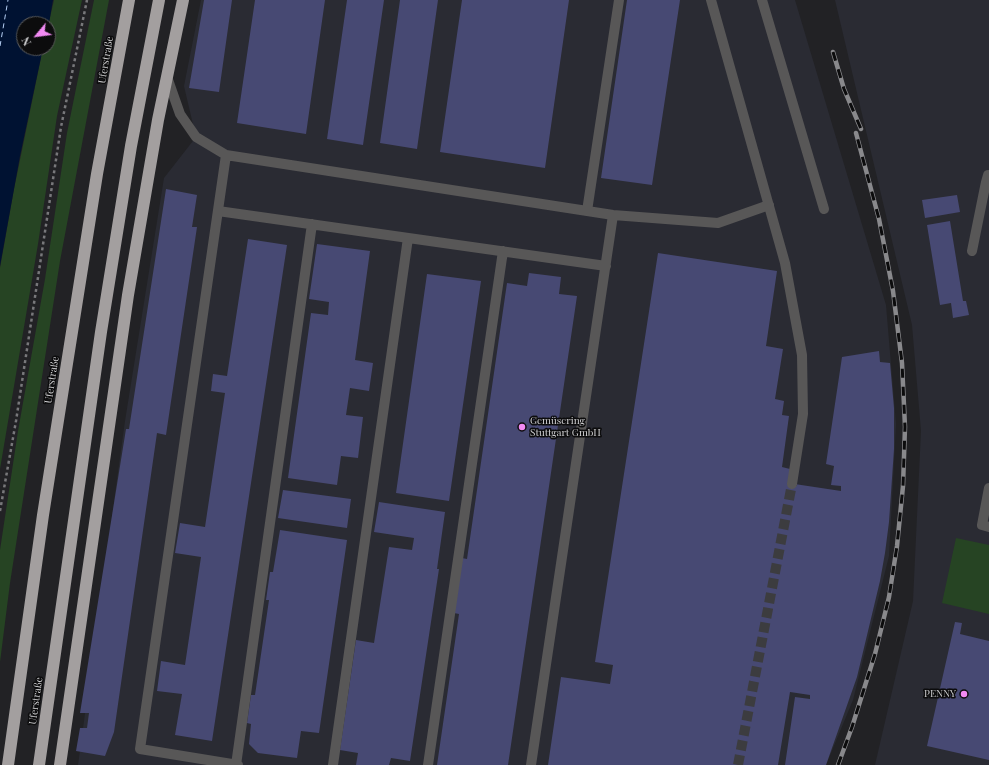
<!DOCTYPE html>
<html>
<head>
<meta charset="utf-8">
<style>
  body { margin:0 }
  #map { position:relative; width:989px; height:765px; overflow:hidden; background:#222225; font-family:"Playfair Display",serif }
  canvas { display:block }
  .north { position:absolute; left:16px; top:16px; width:40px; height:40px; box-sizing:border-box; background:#0c0c0d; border:1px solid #5b5b5c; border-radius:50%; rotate:241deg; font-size:11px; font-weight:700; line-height:16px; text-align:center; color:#d1d1d3 }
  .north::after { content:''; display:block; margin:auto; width:14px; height:18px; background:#f28af3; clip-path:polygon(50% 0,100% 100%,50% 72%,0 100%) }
</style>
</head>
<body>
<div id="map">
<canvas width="989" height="765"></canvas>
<div class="north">N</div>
</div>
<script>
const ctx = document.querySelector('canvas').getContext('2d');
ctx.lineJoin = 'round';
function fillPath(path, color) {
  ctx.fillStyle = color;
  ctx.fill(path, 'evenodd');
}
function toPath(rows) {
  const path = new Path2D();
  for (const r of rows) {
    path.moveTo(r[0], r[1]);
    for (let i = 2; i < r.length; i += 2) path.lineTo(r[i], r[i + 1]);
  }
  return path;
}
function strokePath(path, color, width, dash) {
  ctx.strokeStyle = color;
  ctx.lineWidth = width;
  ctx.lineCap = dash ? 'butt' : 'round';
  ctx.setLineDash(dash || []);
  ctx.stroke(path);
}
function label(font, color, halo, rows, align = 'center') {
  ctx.font = font + ' "Playfair Display",serif';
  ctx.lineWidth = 3;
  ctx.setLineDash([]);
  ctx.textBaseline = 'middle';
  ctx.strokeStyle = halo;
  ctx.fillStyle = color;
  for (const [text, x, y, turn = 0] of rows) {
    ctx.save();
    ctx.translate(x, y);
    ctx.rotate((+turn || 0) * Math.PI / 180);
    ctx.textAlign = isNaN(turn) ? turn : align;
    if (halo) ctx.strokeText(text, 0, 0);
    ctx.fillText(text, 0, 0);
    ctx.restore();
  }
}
const built = toPath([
  [201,0,795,0,886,305,896,424,889,556,853,700,826,765,78,765,125,421,164,178,196,137,184,86],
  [835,0,989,0,989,765,875,765,913,601,921,431,912,325]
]);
const green = toPath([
  [54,0,82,0,57,116,38,244,0,469,0,268,14,189,43,48,48,48,48,26],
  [94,0,109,0,60,261,10,583,0,662,0,550,18,431,45,279,67,133],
  [956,538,989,545,989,614,942,603]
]);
const water = toPath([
  [0,0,53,0,48,29,48,24,24,24,24,48,43,48,20,156,0,266]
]);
const ferry = toPath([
  [0,46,8,0]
]);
const building = toPath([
  [204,0,232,0,219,92,189,88],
  [255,0,325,0,306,134,237,123],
  [347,0,384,0,363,145,327,139],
  [400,0,438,0,417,149,380,143],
  [462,0,569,0,545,168,440,152],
  [627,0,680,0,652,185,601,178],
  [166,189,197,195,192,227,197,227,166,435,157,433,114,732,105,756,76,751,80,728,87,728,89,713,80,713,126,429,129,429],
  [957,195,960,212,925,218,922,200],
  [950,221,963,301,966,301,969,315,953,318,951,303,940,305,927,225],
  [248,239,287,245,212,741,175,735,182,694,157,691,161,661,185,665,201,557,175,553,180,523,205,527,225,393,211,391,213,374,227,376],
  [317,244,370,251,355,360,373,363,369,391,350,388,346,415,363,417,358,458,341,456,337,485,288,478,311,313,328,315,329,302,309,299],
  [658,253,777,271,766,346,783,349,775,399,784,401,782,415,789,416,782,467,790,469,788,483,841,491,841,486,831,485,834,466,826,464,842,357,879,351,880,362,890,363,894,408,894,449,889,522,885,553,880,581,857,677,826,765,785,765,795,697,810,699,810,695,790,692,778,765,548,765,561,677,610,684,613,665,595,662],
  [529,273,561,277,559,294,577,296,508,765,437,765,459,614,454,613,462,558,467,559,507,283,527,286],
  [427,274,481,281,449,501,396,493],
  [283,490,351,499,347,528,278,518],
  [379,502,445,512,437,569,439,569,410,761,391,758,389,765,356,765,358,753,340,750,356,640,374,643,389,547,412,550,414,538,374,532],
  [280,530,347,540,319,733,301,731,297,758,258,753,249,744,251,724,247,723,251,695,255,695,269,600,266,600,270,572,273,572],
  [955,622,962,623,960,634,989,641,989,760,927,746]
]);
const minorTunnel = toPath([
  [738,765,792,484]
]);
const path = toPath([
  [0,511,16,421,61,127,87,0]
]);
const minor = toPath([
  [711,0,785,263,802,355,803,414,792,484],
  [762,0,824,209],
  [167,77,180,114,196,137,226,155,613,215,718,223,769,205],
  [226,155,140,749,238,765],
  [218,211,606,266],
  [587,211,619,0],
  [972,251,986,182,988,175,989,175],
  [989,488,982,525,989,527],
  [236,765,312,224],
  [333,765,408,238],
  [428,765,503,251],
  [531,765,613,215]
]);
const highway = toPath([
  [8,765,43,515,97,174,129,0],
  [39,765,101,332,131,146,159,0],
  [60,765,128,295,158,120,183,0]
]);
const rail = toPath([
  [833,52,844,89,861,129],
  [838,765,852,727,875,654,889,597,897,546,903,486,905,427,902,363,893,291,879,219,856,133]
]);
const markers = [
  [522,427,4,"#f28af3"],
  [964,694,4,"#f28af3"]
];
const streetNames = [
  ["Uferstraße",106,60,-80],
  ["Uferstraße",52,380,-81],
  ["Uferstraße",36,701,-82]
];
const poiNames = [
  ["Gemüsering",530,421],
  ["Stuttgart GmbH",530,433],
  ["PENNY",956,694,"right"]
];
fillPath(built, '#2a2b33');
fillPath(green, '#264423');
fillPath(water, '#001232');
strokePath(ferry, '#b7d1f6', 1, [5, 4]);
fillPath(building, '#474973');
strokePath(minorTunnel, '#3c3c3f', 10, [10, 5]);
strokePath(path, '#78787b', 2.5, [3, 3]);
strokePath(minor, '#585757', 10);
strokePath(highway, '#a39f9f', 12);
strokePath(rail, '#89898c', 4.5);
strokePath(rail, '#0c0c0d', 3, [9]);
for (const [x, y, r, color] of markers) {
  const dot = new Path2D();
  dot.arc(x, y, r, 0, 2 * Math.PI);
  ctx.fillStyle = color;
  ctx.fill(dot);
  strokePath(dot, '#0c0c0d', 1.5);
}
label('10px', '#d1d1d3', '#0c0c0d', streetNames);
label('10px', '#d1d1d3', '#0c0c0d', poiNames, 'left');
</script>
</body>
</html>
